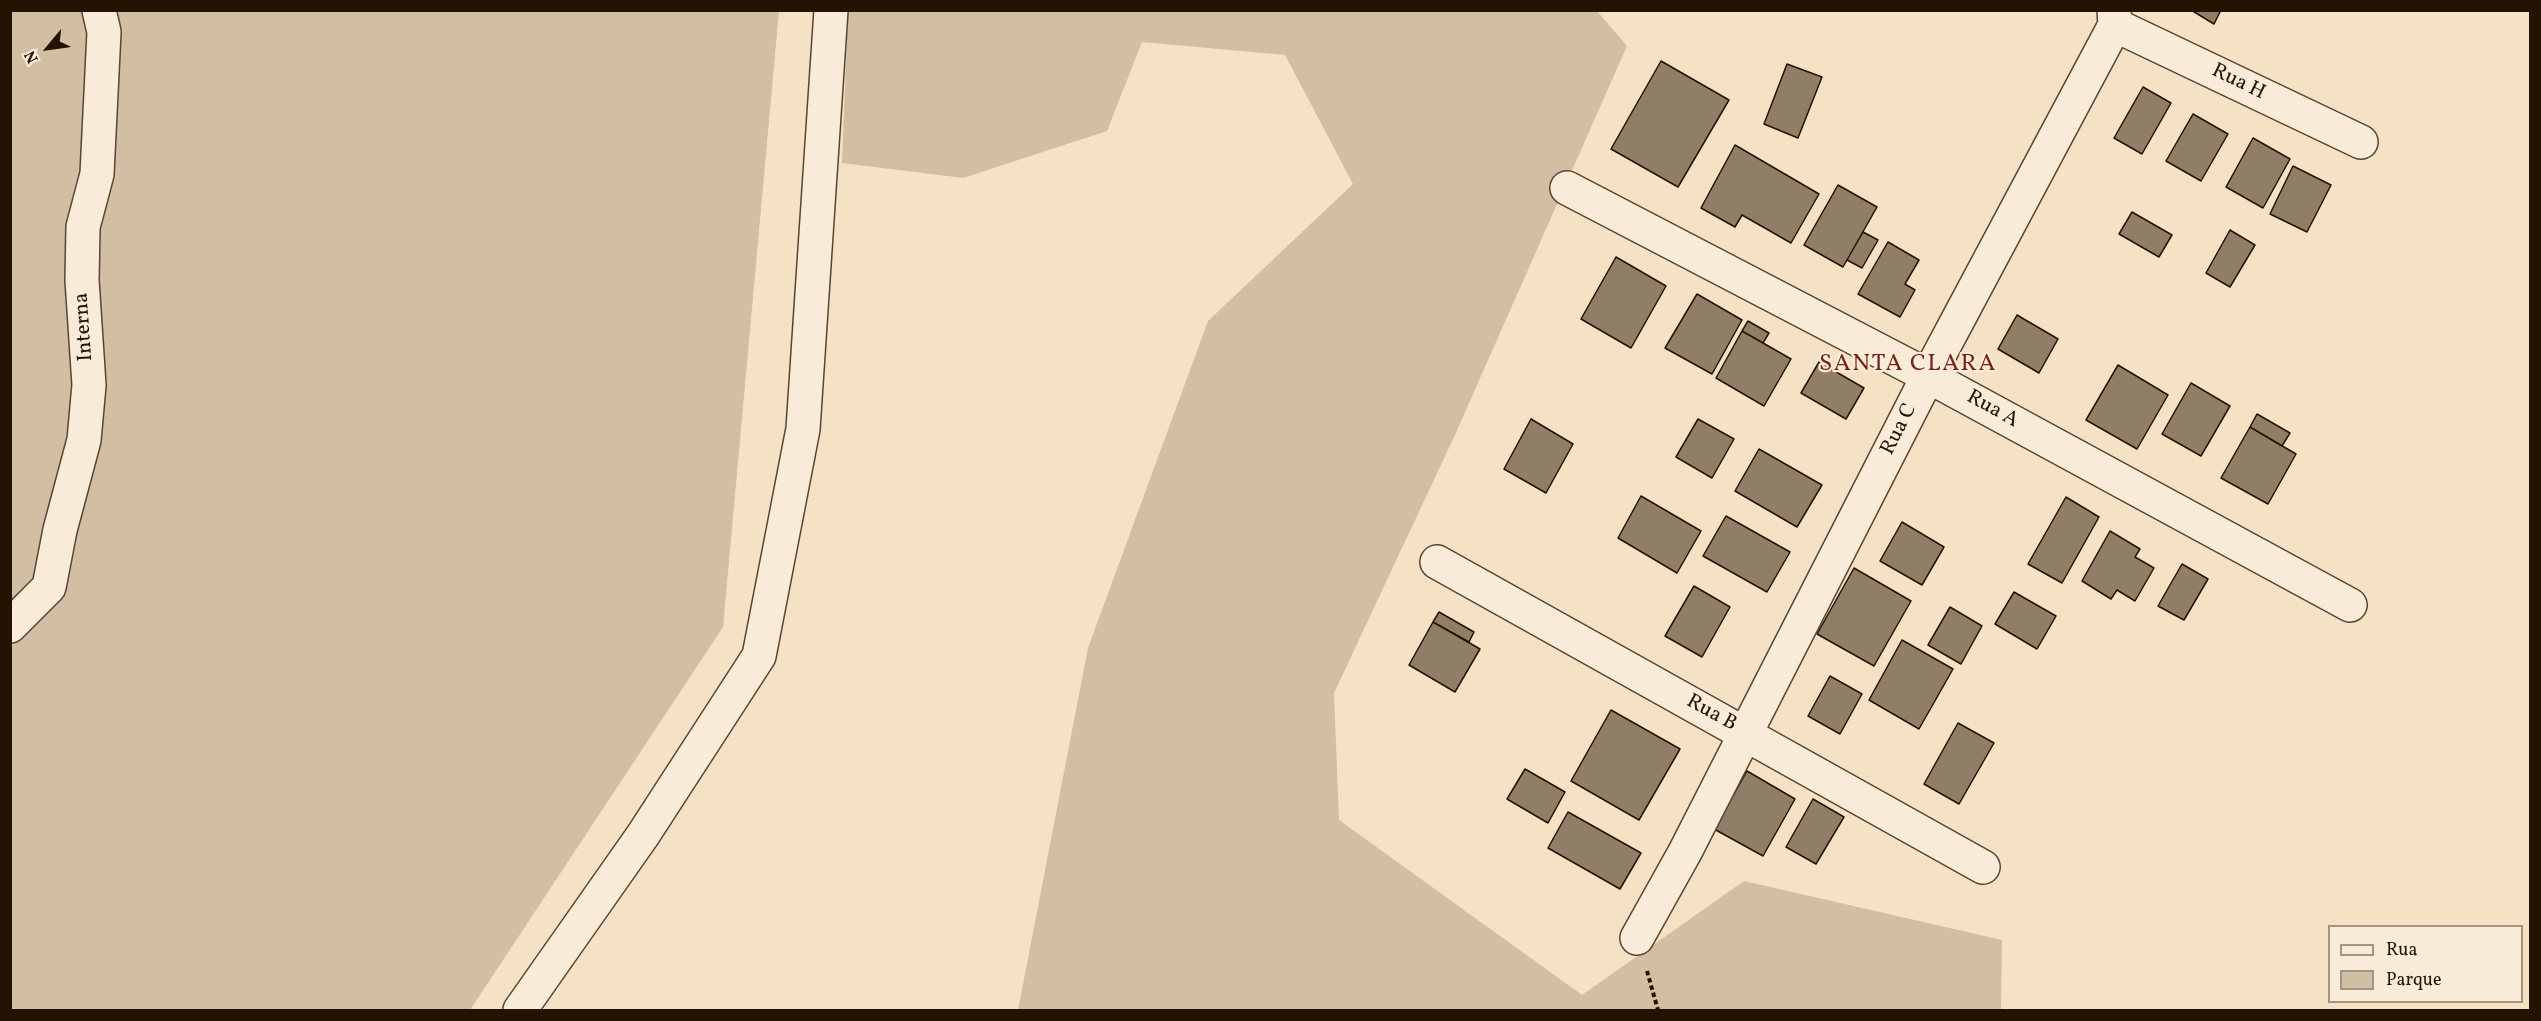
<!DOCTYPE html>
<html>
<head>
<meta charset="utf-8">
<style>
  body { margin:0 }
  #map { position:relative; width:2541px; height:1021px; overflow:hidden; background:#f5e1c4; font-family:Vollkorn,serif }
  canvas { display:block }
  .frame { position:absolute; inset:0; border:12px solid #241302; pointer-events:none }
  .legend { position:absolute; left:2328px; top:925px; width:195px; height:78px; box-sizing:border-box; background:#f8ecd9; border:2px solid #a39583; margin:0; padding:8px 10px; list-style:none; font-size:18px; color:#241302 }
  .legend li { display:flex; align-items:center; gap:12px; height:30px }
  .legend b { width:30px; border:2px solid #a39583 }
  .north { position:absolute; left:18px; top:18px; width:60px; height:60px; -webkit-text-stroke:4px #f8ecd9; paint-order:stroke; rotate:241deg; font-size:16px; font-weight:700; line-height:24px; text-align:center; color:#241302 }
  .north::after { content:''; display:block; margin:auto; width:21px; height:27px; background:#241302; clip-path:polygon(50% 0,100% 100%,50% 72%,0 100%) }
</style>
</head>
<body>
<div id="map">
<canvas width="2541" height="1021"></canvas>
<div class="frame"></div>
<ul class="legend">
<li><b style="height:8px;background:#f8ecd9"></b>Rua</li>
<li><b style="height:16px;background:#d1bea3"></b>Parque</li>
</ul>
<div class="north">N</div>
</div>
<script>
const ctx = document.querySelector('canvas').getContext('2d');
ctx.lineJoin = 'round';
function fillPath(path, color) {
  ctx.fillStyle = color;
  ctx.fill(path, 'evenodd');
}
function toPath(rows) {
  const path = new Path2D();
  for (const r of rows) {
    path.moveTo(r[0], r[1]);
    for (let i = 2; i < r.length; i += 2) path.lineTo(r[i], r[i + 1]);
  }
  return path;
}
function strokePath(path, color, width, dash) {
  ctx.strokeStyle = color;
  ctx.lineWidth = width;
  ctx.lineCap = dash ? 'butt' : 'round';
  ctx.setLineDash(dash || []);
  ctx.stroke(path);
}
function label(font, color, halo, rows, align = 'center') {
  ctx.font = font + ' Vollkorn,serif';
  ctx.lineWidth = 4.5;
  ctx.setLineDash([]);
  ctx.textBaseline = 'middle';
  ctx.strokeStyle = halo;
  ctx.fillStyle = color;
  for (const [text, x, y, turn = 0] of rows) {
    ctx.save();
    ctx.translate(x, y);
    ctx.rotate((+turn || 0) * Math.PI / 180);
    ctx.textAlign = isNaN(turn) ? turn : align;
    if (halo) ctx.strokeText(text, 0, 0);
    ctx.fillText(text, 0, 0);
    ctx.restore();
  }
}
const green = toPath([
  [10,11,779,11,723,627,470,1010,11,1010],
  [848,11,1597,11,1627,46,1454,437,1334,693,1339,820,1582,995,1744,881,2002,940,2001,1010,1018,1010,1088,648,1208,321,1353,184,1285,55,1142,42,1107,131,963,178,842,163]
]);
const building = toPath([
  [2191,10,2221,10,2214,24,2191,10],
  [1661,61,1729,100,1678,187,1611,149,1661,61],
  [1787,64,1822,77,1798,138,1764,124,1787,64],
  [2143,87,2171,103,2142,154,2114,138,2143,87],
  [2193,114,2228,134,2201,181,2166,161,2193,114],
  [2253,138,2290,159,2263,208,2226,187,2253,138],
  [1735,145,1819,194,1791,243,1742,215,1735,227,1701,208,1735,145],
  [2293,166,2331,185,2307,232,2270,214,2293,166],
  [1838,185,1877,207,1843,267,1804,245,1838,185],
  [2132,212,2172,235,2159,257,2119,234,2132,212],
  [2230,230,2255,245,2230,287,2206,273,2230,230],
  [1863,232,1878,240,1862,268,1847,260,1863,232],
  [1888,242,1919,260,1905,284,1915,290,1900,317,1858,294,1888,242],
  [1616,257,1666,286,1631,348,1581,319,1616,257],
  [1697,294,1742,320,1712,374,1665,348,1697,294],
  [2017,315,2058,339,2039,373,1998,349,2017,315],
  [1748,321,1769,333,1763,343,1742,331,1748,321],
  [1742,331,1791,359,1764,406,1716,378,1742,331],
  [1819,362,1864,388,1846,419,1801,393,1819,362],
  [2118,365,2168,395,2137,449,2086,420,2118,365],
  [2191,383,2230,406,2201,456,2162,434,2191,383],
  [2257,414,2290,433,2282,446,2250,427,2257,414],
  [1531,419,1573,444,1546,493,1504,469,1531,419],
  [1698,419,1734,439,1712,478,1676,457,1698,419],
  [2250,427,2296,454,2268,504,2221,478,2250,427],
  [1759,449,1822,485,1797,527,1735,491,1759,449],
  [1641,496,1701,531,1677,573,1618,538,1641,496],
  [2066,497,2099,517,2062,583,2028,564,2066,497],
  [1726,516,1790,552,1767,592,1703,556,1726,516],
  [1902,522,1944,547,1922,585,1880,561,1902,522],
  [2110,531,2140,549,2135,557,2154,568,2135,601,2117,590,2111,599,2082,581,2110,531],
  [2182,564,2208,579,2184,620,2158,606,2182,564],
  [1854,568,1911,601,1874,666,1817,634,1854,568],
  [1694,586,1730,607,1702,657,1665,636,1694,586],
  [2014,592,2056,616,2037,649,1995,624,2014,592],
  [1950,607,1982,626,1961,664,1928,645,1950,607],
  [1439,612,1474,632,1469,642,1433,622,1439,612],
  [1433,622,1480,649,1455,692,1409,665,1433,622],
  [1902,640,1953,669,1919,729,1869,700,1902,640],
  [1830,676,1862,694,1840,734,1808,716,1830,676],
  [1611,710,1680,749,1639,820,1571,781,1611,710],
  [1958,723,1994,743,1959,804,1924,784,1958,723],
  [1525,769,1565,792,1548,823,1507,799,1525,769],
  [1747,771,1795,799,1763,856,1714,829,1747,771],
  [1813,799,1844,817,1816,864,1786,847,1813,799],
  [1568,812,1641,853,1620,889,1548,848,1568,812]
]);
const path = toPath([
  [1647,971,1658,1010]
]);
const minor = toPath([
  [2115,25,2361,142],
  [1567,188,1928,376,2350,605],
  [1437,562,1983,867],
  [10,626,49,587,60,530,84,440,89,385,82,280,83,227,97,174,104,32,99,10],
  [1637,938,1685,852,1928,376,2115,25,2114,10],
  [520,1010,643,835,759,656,803,429,831,10]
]);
const streetNames = [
  ["Rua H",2238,83,26],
  ["Interna",85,327,-94],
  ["Rua A",1992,410,29],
  ["Rua C",1900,430,-63],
  ["Rua B",1711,714,29]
];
const quarterNames = [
  ["SANTA CLARA",1908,366]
];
fillPath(green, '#d1bea3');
fillPath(building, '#917e67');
strokePath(building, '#241302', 1.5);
strokePath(minor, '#584632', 36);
strokePath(path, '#241302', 4, [4.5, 3]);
strokePath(minor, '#f8ecd9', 33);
label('21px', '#241302', '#f8ecd9', streetNames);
ctx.letterSpacing = '1.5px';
label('24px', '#7a1f14', '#f8ecd9', quarterNames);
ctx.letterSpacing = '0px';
</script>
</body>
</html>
